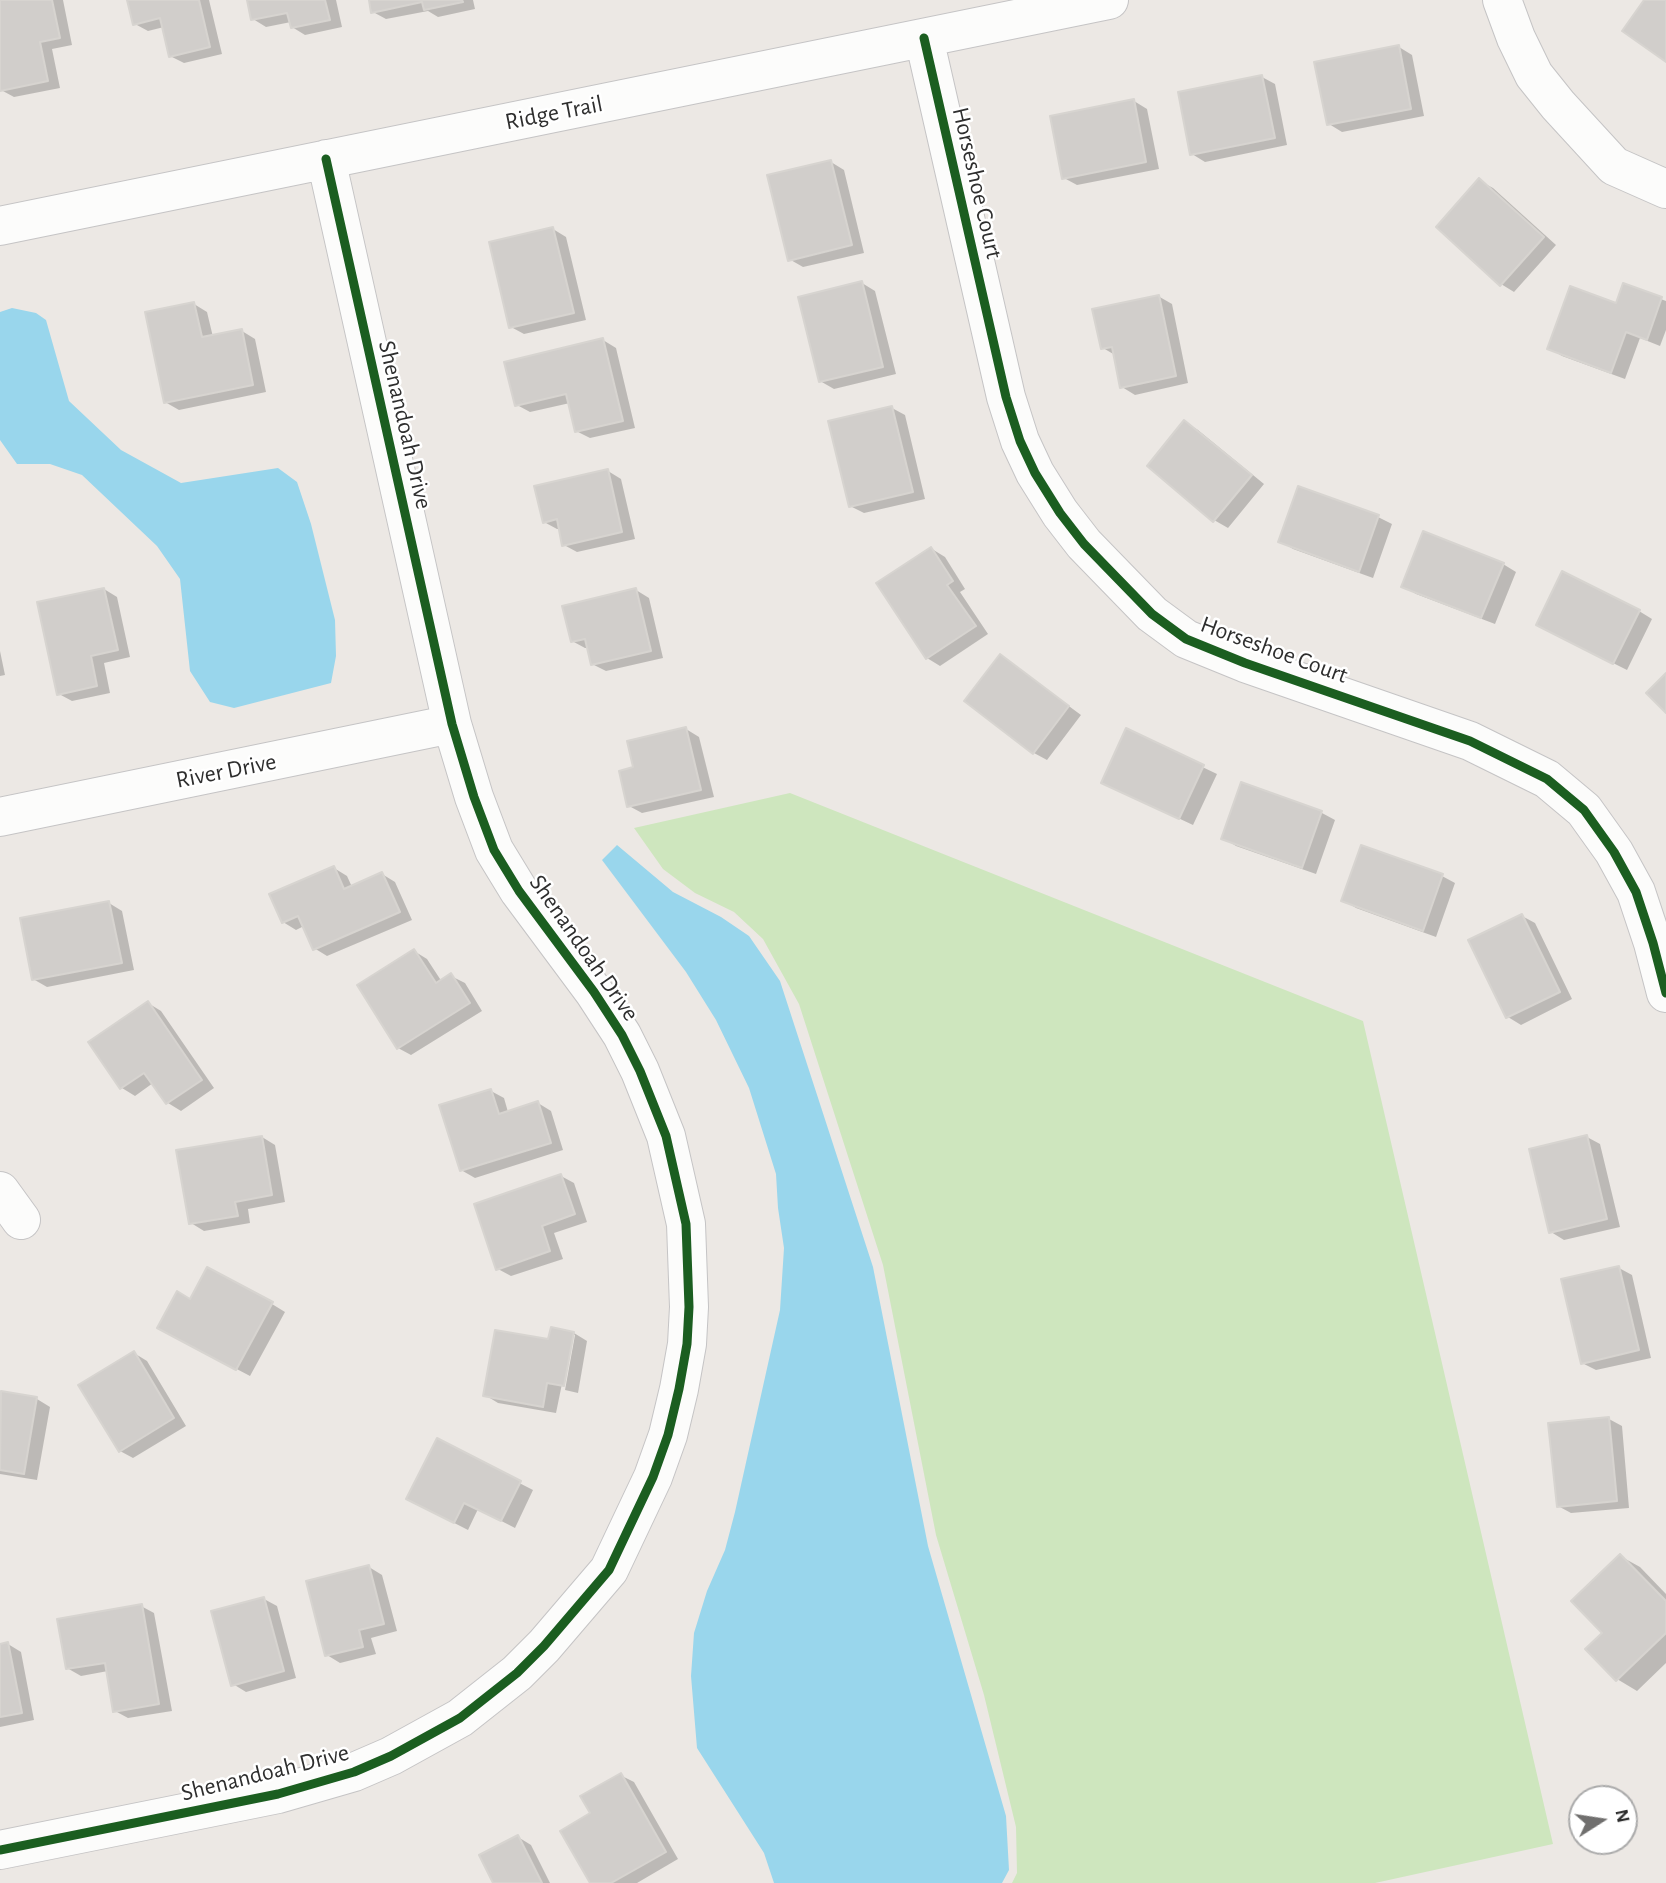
<!DOCTYPE html>
<html>
<head>
<meta charset="utf-8">
<style>
  body { margin:0 }
  #map { position:relative; width:1666px; height:1883px; overflow:hidden; background:#ece8e4; font-family:"Alegreya Sans",sans-serif }
  canvas { display:block }
  .north { position:absolute; left:1568px; top:1785px; width:70px; height:70px; box-sizing:border-box; background:#fff; border:2px solid #ababab; border-radius:50%; rotate:78deg; font-size:19px; font-weight:700; line-height:28px; text-align:center; color:#2e2e2e }
  .north::after { content:''; display:block; margin:auto; width:24px; height:32px; background:#706f6e; clip-path:polygon(50% 0,100% 100%,50% 72%,0 100%) }
</style>
</head>
<body>
<div id="map">
<canvas width="1666" height="1883"></canvas>
<div class="north">N</div>
</div>
<script>
const ctx = document.querySelector('canvas').getContext('2d');
ctx.lineJoin = 'round';
function fillPath(path, color) {
  ctx.fillStyle = color;
  ctx.fill(path, 'evenodd');
}
function toPath(rows) {
  const path = new Path2D();
  for (const r of rows) {
    path.moveTo(r[0], r[1]);
    for (let i = 2; i < r.length; i += 2) path.lineTo(r[i], r[i + 1]);
  }
  return path;
}
function strokePath(path, color, width, dash) {
  ctx.strokeStyle = color;
  ctx.lineWidth = width;
  ctx.lineCap = dash ? 'butt' : 'round';
  ctx.setLineDash(dash || []);
  ctx.stroke(path);
}
function label(font, color, halo, rows, align = 'center') {
  ctx.font = font + ' "Alegreya Sans",sans-serif';
  ctx.lineWidth = 5;
  ctx.setLineDash([]);
  ctx.textBaseline = 'middle';
  ctx.strokeStyle = halo;
  ctx.fillStyle = color;
  for (const [text, x, y, turn = 0] of rows) {
    ctx.save();
    ctx.translate(x, y);
    ctx.rotate((+turn || 0) * Math.PI / 180);
    ctx.textAlign = isNaN(turn) ? turn : align;
    if (halo) ctx.strokeText(text, 0, 0);
    ctx.fillText(text, 0, 0);
    ctx.restore();
  }
}
const green = toPath([
  [790,793,1363,1021,1553,1844,1375,1883,1012,1883,1017,1873,1016,1827,984,1695,936,1535,883,1265,799,1004,763,939,734,912,695,893,663,869,634,828]
]);
const water = toPath([
  [12,308,36,313,46,320,69,401,121,450,181,483,278,468,297,482,311,524,335,620,336,656,331,683,234,708,210,702,190,671,180,579,157,546,82,475,50,464,17,464,0,440,0,312],
  [617,845,673,892,721,917,749,936,780,981,873,1267,928,1546,1006,1816,1009,1870,1002,1883,774,1883,764,1853,697,1748,691,1676,694,1633,707,1591,725,1550,735,1512,780,1310,784,1248,778,1208,776,1174,749,1088,716,1020,686,972,602,860]
]);
const shadow = toPath([
  [0,0,63,0,72,45,52,49,60,88,14,97,1,90],
  [129,0,209,0,222,54,184,63,170,56,164,27,148,31,135,24],
  [249,0,336,0,342,27,305,35,292,27,291,22,266,27,253,19],
  [371,0,473,0,475,9,438,17,428,11,386,19,373,12],
  [1399,47,1412,55,1424,116,1342,132,1329,124],
  [1262,77,1275,84,1287,145,1205,162,1192,154],
  [1134,101,1147,109,1159,169,1077,185,1064,178],
  [831,162,844,170,864,253,803,267,789,259],
  [1480,181,1493,188,1556,245,1514,292,1501,284],
  [553,229,566,237,586,320,524,334,511,327],
  [862,283,875,291,896,374,834,389,820,381],
  [1624,285,1666,301,1666,330,1660,346,1640,338,1625,379,1562,356,1549,348,1617,305],
  [1158,296,1172,304,1188,383,1135,395,1122,387,1115,355,1103,348],
  [194,304,207,312,213,337,242,331,255,339,266,392,179,410,165,402],
  [603,340,616,348,635,428,590,438,576,431,570,403,530,412,517,405],
  [892,408,905,415,925,499,864,513,850,506],
  [1185,422,1198,430,1264,484,1228,528,1214,520],
  [608,471,621,479,635,539,577,552,564,545,560,529,557,529,544,522],
  [1299,488,1378,517,1392,524,1373,578,1293,549,1280,541],
  [932,549,945,557,965,589,960,592,988,634,940,666,927,658],
  [1503,564,1516,572,1495,624,1416,594,1403,586],
  [104,589,117,597,130,657,104,663,110,693,72,701,59,694],
  [636,590,649,598,663,658,606,671,592,664,589,648,585,648,572,641],
  [1639,611,1652,619,1627,670,1551,632],
  [0,651,5,675,0,676],
  [1001,656,1081,715,1047,760,1034,753],
  [686,729,699,737,714,797,642,813,629,806,635,768],
  [1127,731,1217,774,1193,825,1116,789],
  [1242,784,1322,813,1335,820,1316,874,1236,846,1223,838],
  [334,868,347,876,352,887,382,874,395,882,412,920,327,956,314,948,304,926,296,930,283,922],
  [1442,876,1455,883,1436,937,1356,908,1343,900],
  [109,903,122,911,134,970,47,987,33,979],
  [1522,916,1535,923,1572,999,1521,1025,1508,1017],
  [414,951,427,959,442,982,451,976,465,983,482,1011,411,1055,398,1048],
  [148,1003,161,1011,214,1088,181,1111,168,1103,153,1083,135,1096,122,1088,91,1043],
  [491,1091,504,1098,508,1112,538,1103,551,1111,563,1150,475,1178,461,1170],
  [262,1137,275,1145,285,1202,248,1209,250,1223,204,1231,191,1223],
  [1587,1137,1600,1144,1620,1227,1564,1240,1551,1232],
  [561,1176,574,1183,587,1222,554,1233,563,1259,511,1276,498,1269],
  [1619,1268,1632,1275,1651,1358,1596,1370,1582,1363],
  [191,1301,272,1304,285,1312,250,1376,172,1335],
  [574,1333,587,1341,578,1393,565,1390,575,1335,572,1335,556,1413,498,1403,485,1395,550,1341],
  [134,1353,147,1361,186,1426,133,1458,120,1451],
  [2,1393,37,1399,50,1407,37,1480,0,1474,0,1403],
  [1609,1419,1622,1426,1629,1508,1571,1513,1558,1506],
  [437,1441,533,1490,515,1528,478,1509,468,1530,421,1506],
  [1620,1556,1640,1567,1666,1594,1666,1663,1637,1691,1617,1679,1605,1633],
  [369,1567,382,1575,397,1631,371,1638,376,1654,340,1663,327,1655],
  [264,1599,277,1606,296,1678,246,1692,233,1684],
  [141,1606,154,1613,172,1711,128,1718,115,1711,108,1671,81,1676,67,1668],
  [8,1644,21,1652,34,1720,0,1727,0,1646],
  [620,1775,634,1782,678,1859,637,1883,592,1883,593,1814],
  [518,1837,531,1845,550,1883,495,1883]
]);
const building = toPath([
  [0,0,52,0,60,38,40,42,48,81,0,91,0,0],
  [127,0,199,0,210,47,169,57,160,18,133,25,127,0],
  [247,0,325,0,330,20,291,28,287,13,251,20,247,0],
  [369,0,462,0,463,2,424,10,422,2,371,13,369,0],
  [1644,0,1666,0,1666,62,1622,31,1644,0],
  [1399,45,1411,109,1327,125,1314,62,1399,45],
  [1262,75,1275,138,1190,155,1178,92,1262,75],
  [1134,99,1146,162,1062,179,1050,116,1134,99],
  [831,160,852,245,788,261,767,175,831,160],
  [1479,178,1544,237,1500,286,1436,227,1479,178],
  [553,227,574,313,509,328,489,242,553,227],
  [862,281,883,367,819,382,798,297,862,281],
  [1623,283,1662,297,1647,340,1626,332,1611,373,1547,349,1570,286,1616,303,1623,283],
  [1159,295,1176,376,1120,388,1112,347,1101,349,1092,309,1159,295],
  [194,302,202,337,242,329,253,385,164,403,145,312,194,302],
  [603,338,623,421,575,432,566,394,515,406,504,362,603,338],
  [892,406,913,492,849,507,828,421,892,406],
  [1184,420,1252,475,1213,522,1147,466,1184,420],
  [608,469,622,532,562,546,557,519,543,523,534,486,608,469],
  [1298,486,1379,515,1359,572,1278,542,1298,486],
  [1423,531,1504,563,1481,618,1401,587,1423,531],
  [931,547,953,581,947,585,976,626,926,659,876,583,931,547],
  [1562,571,1640,610,1613,664,1536,625,1562,571],
  [104,588,118,650,91,656,97,686,57,695,37,602,104,588],
  [636,588,651,651,591,665,585,639,571,642,562,606,636,588],
  [1000,654,1069,706,1033,754,964,701,1000,654],
  [1666,673,1666,713,1646,693,1666,673],
  [686,727,701,790,627,807,619,771,633,767,627,741,686,727],
  [1126,728,1204,765,1179,819,1101,783,1126,728],
  [1241,782,1322,811,1302,868,1221,839,1241,782],
  [1361,845,1443,874,1423,931,1341,901,1361,845],
  [334,866,344,889,382,872,400,912,313,950,298,916,282,923,269,894,334,866],
  [109,901,122,963,32,980,20,918,109,901],
  [1522,914,1560,992,1506,1018,1468,940,1522,914],
  [414,949,436,983,451,973,470,1003,397,1049,357,985,414,949],
  [148,1001,202,1080,166,1104,144,1073,120,1089,88,1042,148,1001],
  [491,1089,499,1114,538,1101,551,1143,460,1171,439,1105,491,1089],
  [1587,1135,1607,1219,1549,1233,1529,1149,1587,1135],
  [262,1136,272,1195,235,1202,238,1216,189,1224,176,1150,262,1136],
  [561,1174,575,1214,542,1226,550,1251,496,1270,474,1204,561,1174],
  [1619,1266,1639,1350,1581,1364,1561,1279,1619,1266],
  [207,1267,273,1302,236,1370,157,1328,177,1291,190,1299,207,1267],
  [551,1327,574,1332,564,1386,547,1383,543,1407,483,1396,495,1330,548,1339,551,1327],
  [134,1351,174,1418,119,1452,78,1385,134,1351],
  [1,1391,37,1397,24,1474,0,1470,1,1391],
  [1609,1417,1617,1501,1557,1507,1548,1423,1609,1417],
  [437,1438,521,1481,501,1521,464,1503,454,1523,406,1499,437,1438],
  [1620,1554,1666,1601,1666,1633,1616,1681,1585,1649,1602,1633,1571,1601,1620,1554],
  [369,1565,384,1624,359,1630,363,1647,325,1656,306,1581,369,1565],
  [264,1597,284,1671,231,1686,211,1611,264,1597],
  [142,1604,159,1704,113,1712,105,1663,66,1669,57,1619,142,1604],
  [8,1642,22,1713,0,1717,0,1644,8,1642],
  [621,1773,666,1852,611,1883,590,1883,560,1831,590,1813,580,1796,621,1773],
  [518,1835,542,1883,493,1883,479,1855,518,1835]
]);
const minor = toPath([
  [1502,0,1516,38,1534,75,1558,105,1614,166,1666,189],
  [924,38,1006,397,1020,441,1035,473,1060,513,1084,544,1152,614,1186,639,1245,663,1470,741,1547,779,1584,810,1614,852,1636,892,1653,943,1666,993],
  [0,226,1109,0],
  [0,817,452,724],
  [0,1191,21,1220],
  [0,1850,278,1794,354,1772,391,1756,460,1718,517,1673,544,1646,609,1570,653,1477,668,1435,679,1389,687,1344,689,1307,686,1224,666,1136,640,1071,622,1035,594,992,519,891,494,850,474,797,452,724,326,159]
]);
const cycleway = toPath([
  [924,38,1006,397,1020,441,1035,473,1060,513,1084,544,1152,614,1186,639,1245,663,1470,741,1547,779,1584,810,1614,852,1636,892,1653,943,1666,993],
  [0,1850,278,1794,354,1772,391,1756,460,1718,517,1673,544,1646,609,1570,653,1477,668,1435,679,1389,687,1344,689,1307,686,1224,666,1136,640,1071,622,1035,594,992,519,891,494,850,474,797,452,724,326,159]
]);
const streetNames = [
  ["Ridge Trail",554,113,-11],
  ["Horseshoe Court",977,183,77],
  ["Shenandoah Drive",405,425,77],
  ["Horseshoe Court",1274,650,20],
  ["River Drive",226,771,-11],
  ["Shenandoah Drive",584,948,55],
  ["Shenandoah Drive",265,1773,-14]
];
fillPath(green, '#cee6be');
fillPath(water, '#99d6ec');
fillPath(shadow, '#0003');
fillPath(building, '#d1cecb');
strokePath(building, '#d7d4d0', 2);
strokePath(minor, '#c5c4c5', 40);
strokePath(minor, '#fcfcfb', 38);
strokePath(cycleway, '#1b5e20', 9);
label('24px', '#2e2e2e', '#fff', streetNames);
</script>
</body>
</html>
